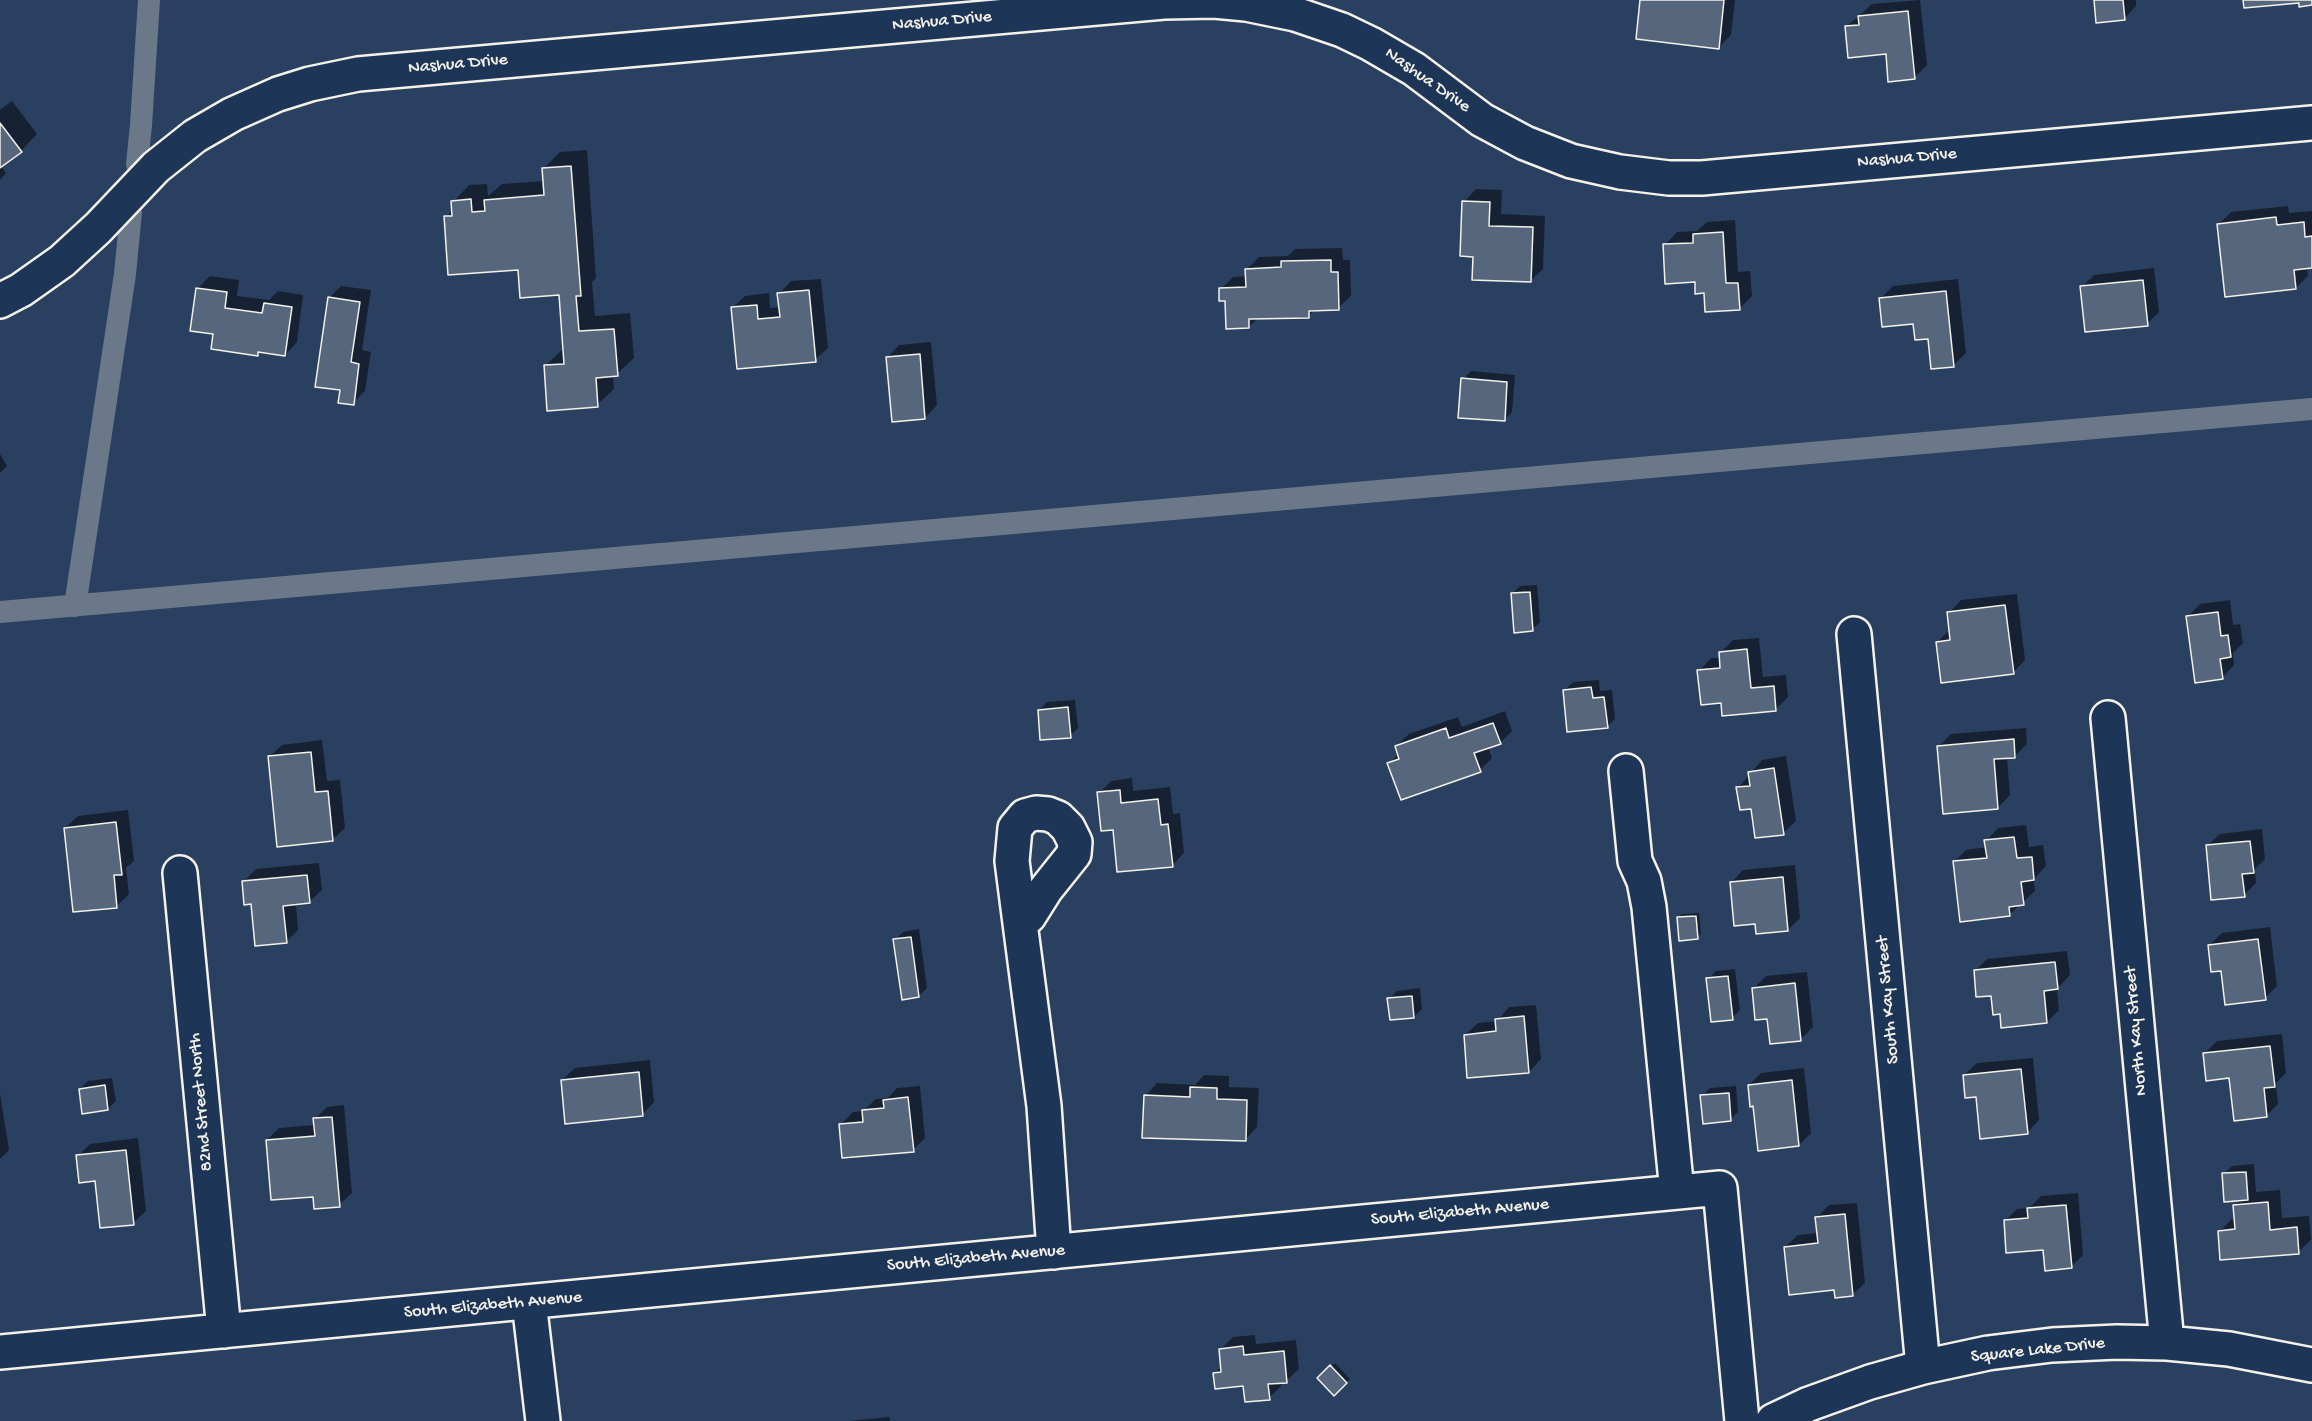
<!DOCTYPE html>
<html>
<head>
<meta charset="utf-8">
<style>
  body { margin:0 }
  canvas { display:block; background:#2a4060 }
</style>
</head>
<body>
<canvas width="2312" height="1421"></canvas>
<script>
const ctx = document.querySelector('canvas').getContext('2d');
ctx.lineJoin = 'round';
function fillPath(path, color) {
  ctx.fillStyle = color;
  ctx.fill(path, 'evenodd');
}
function toPath(rows) {
  const path = new Path2D();
  for (const r of rows) {
    path.moveTo(r[0], r[1]);
    for (let i = 2; i < r.length; i += 2) path.lineTo(r[i], r[i + 1]);
  }
  return path;
}
function strokePath(path, color, width, dash) {
  ctx.strokeStyle = color;
  ctx.lineWidth = width;
  ctx.lineCap = dash ? 'butt' : 'round';
  ctx.setLineDash(dash || []);
  ctx.stroke(path);
}
function label(font, color, halo, rows, align = 'center') {
  ctx.font = font + ' "Gochi Hand",sans-serif';
  ctx.lineWidth = 4.5;
  ctx.setLineDash([]);
  ctx.textBaseline = 'middle';
  ctx.strokeStyle = halo;
  ctx.fillStyle = color;
  for (const [text, x, y, turn = 0] of rows) {
    ctx.save();
    ctx.translate(x, y);
    ctx.rotate((+turn || 0) * Math.PI / 180);
    ctx.textAlign = isNaN(turn) ? turn : align;
    if (halo) ctx.strokeText(text, 0, 0);
    ctx.fillText(text, 0, 0);
    ctx.restore();
  }
}
const shadow = toPath([
  [1642,0,1735,0,1731,35,1719,47],
  [1920,0,1927,65,1914,78,1887,53,1846,27,1872,4],
  [2096,0,2136,0,2136,6,2124,19],
  [12,101,37,134,21,151,1,166,6,173,0,180,0,110],
  [587,150,596,278,592,282,595,316,630,313,634,358,617,374,613,375,614,389,597,405,545,366,562,350,565,349,560,293,519,269,446,217,453,210,453,202,469,185,487,184,488,196,502,184,545,181,544,168,560,152],
  [1476,189,1502,190,1501,214,1545,216,1543,269,1530,281,1475,256,1464,202],
  [2288,206,2289,213,2312,211,2312,267,2307,268,2308,276,2296,288,2219,224,2231,212],
  [1735,220,1738,272,1750,271,1752,296,1739,309,1705,292,1665,245,1677,232,1697,231,1707,222],
  [1342,248,1343,260,1350,260,1351,296,1338,308,1316,309,1308,316,1258,318,1249,327,1221,289,1233,277,1247,276,1247,269,1259,257,1288,256,1295,249],
  [2154,268,2159,312,2147,324,2082,287,2094,275],
  [210,276,239,280,237,296,269,300,278,291,303,295,297,342,285,355,260,351,257,354,215,333,198,288],
  [821,279,828,348,815,360,732,308,745,296,769,293,770,308,780,307,779,294,791,281],
  [1958,279,1966,353,1954,365,1915,322,1880,299,1893,286],
  [341,286,371,290,362,350,371,352,365,391,353,403,342,389,329,298],
  [931,342,937,405,925,418,887,358,899,345],
  [1471,371,1515,375,1512,412,1504,420,1463,379],
  [0,454,7,466,0,473],
  [1537,585,1540,622,1532,630,1512,594,1520,586],
  [2017,594,2025,660,2013,673,1937,642,1950,630,1949,613,1961,600],
  [2230,600,2233,625,2240,624,2243,643,2233,653,2234,665,2222,678,2188,616,2200,604],
  [1759,638,1763,677,1786,675,1788,697,1775,710,1722,702,1699,671,1711,658,1721,658,1721,652,1733,640],
  [1599,680,1600,691,1612,690,1615,719,1607,727,1565,690,1573,682],
  [1075,700,1078,728,1070,736,1039,710,1047,702],
  [1505,711,1512,731,1500,743,1488,747,1492,758,1480,770,1389,763,1399,754,1396,746,1409,734,1458,717,1462,727],
  [2026,728,2027,744,2015,756,2007,757,2010,795,1998,808,1938,747,1951,734],
  [322,740,327,781,340,780,345,828,332,840,269,757,282,745],
  [1786,756,1796,821,1783,833,1752,807,1738,788,1762,760],
  [1132,778,1133,791,1170,787,1173,814,1180,813,1184,853,1172,866,1099,793,1111,781],
  [128,810,134,861,126,868,129,894,117,906,65,828,78,816],
  [2026,825,2029,847,2043,845,2046,866,2034,879,2035,891,2010,914,1954,862,1966,850,1987,847,1986,841,1998,828],
  [2262,829,2265,859,2255,869,2256,883,2244,895,2207,846,2220,834],
  [319,863,322,890,309,902,296,903,298,930,286,942,253,902,244,881,256,869],
  [1795,865,1800,918,1788,930,1731,883,1743,870],
  [1699,913,1701,934,1697,938,1678,918,1682,914],
  [2270,927,2277,986,2265,998,2222,970,2209,945,2222,933],
  [919,929,927,988,919,996,895,940,903,932],
  [2067,951,2070,975,2057,989,2059,1010,2047,1022,2001,1013,1993,994,1975,971,1987,959],
  [1735,969,1740,1010,1732,1018,1708,979,1716,971],
  [1807,972,1813,1027,1800,1040,1769,1017,1754,988,1766,976],
  [1420,988,1422,1009,1414,1017,1389,999,1397,991],
  [1536,1005,1541,1059,1529,1072,1465,1035,1478,1023,1497,1021,1509,1007],
  [2282,1034,2286,1073,2276,1083,2278,1104,2266,1116,2231,1076,2205,1053,2217,1041],
  [2033,1058,2039,1120,2027,1133,1964,1075,1977,1063],
  [650,1060,654,1102,642,1115,562,1080,575,1068],
  [1804,1068,1811,1133,1799,1145,1754,1105,1749,1085,1761,1073],
  [1204,1075,1229,1076,1229,1087,1259,1088,1257,1127,1245,1140,1145,1096,1157,1083,1195,1085],
  [112,1078,116,1101,108,1109,80,1089,88,1081],
  [920,1086,925,1138,913,1150,840,1125,853,1112,863,1111,876,1099,888,1098,897,1088],
  [1736,1086,1738,1112,1730,1120,1702,1096,1710,1088],
  [0,1093,9,1150,0,1159],
  [344,1105,352,1193,339,1205,315,1195,267,1140,279,1128,315,1125,315,1119,327,1107],
  [138,1138,146,1211,133,1223,78,1156,90,1144],
  [2254,1164,2256,1192,2280,1190,2282,1218,2309,1216,2311,1240,2298,1252,2220,1231,2232,1219,2235,1219,2234,1206,2241,1199,2224,1174,2232,1166],
  [2078,1193,2083,1255,2071,1267,2005,1221,2017,1209,2029,1208,2041,1196],
  [1857,1203,1865,1283,1852,1295,1836,1288,1785,1247,1798,1235,1818,1233,1816,1218,1829,1205],
  [1255,1335,1256,1344,1296,1340,1299,1369,1286,1381,1281,1382,1281,1386,1269,1398,1245,1385,1215,1373,1222,1366,1221,1349,1233,1337],
  [1335,1363,1350,1379,1334,1394,1319,1378],
  [890,1417,890,1421,848,1421]
]);
const canal = toPath([
  [137,164,141,125,149,0],
  [75,606,125,274,131,212],
  [0,612,2312,409]
]);
const building = toPath([
  [1640,0,1724,0,1719,49,1636,39,1640,0],
  [2094,0,2123,0,2125,20,2096,23,2094,0],
  [2243,0,2312,0,2312,5,2299,7,2299,3,2244,8,2243,0],
  [1908,11,1915,79,1888,82,1886,54,1848,58,1845,26,1859,25,1858,16,1908,11],
  [0,123,22,152,0,168,0,123],
  [571,166,581,296,576,296,579,331,614,329,618,376,596,378,598,407,547,411,544,365,564,364,559,295,520,298,518,270,448,275,444,216,452,216,451,201,471,199,472,212,485,211,484,200,544,195,542,168,571,166],
  [1462,201,1490,202,1489,226,1533,227,1531,282,1472,280,1473,257,1460,256,1462,201],
  [2276,217,2277,225,2304,222,2305,237,2312,236,2312,268,2294,270,2296,289,2225,297,2217,224,2276,217],
  [1723,232,1726,283,1738,283,1740,310,1705,312,1704,293,1695,294,1695,282,1665,284,1663,244,1693,243,1693,234,1723,232],
  [1331,260,1331,272,1338,272,1339,310,1309,311,1309,318,1249,319,1249,328,1226,329,1225,301,1219,301,1219,288,1246,287,1245,269,1281,267,1281,261,1331,260],
  [2143,280,2148,326,2085,332,2080,286,2143,280],
  [196,288,227,292,225,308,262,313,264,303,292,307,285,356,258,352,258,356,211,349,213,334,190,331,196,288],
  [809,290,816,362,737,369,731,307,757,305,758,319,780,317,777,293,809,290],
  [1946,291,1954,367,1931,369,1928,339,1915,340,1913,324,1882,327,1879,298,1946,291],
  [328,297,360,302,351,362,359,364,354,405,338,403,340,390,315,387,328,297],
  [920,354,925,419,892,422,886,357,920,354],
  [1461,378,1507,382,1505,421,1458,418,1461,378],
  [1530,592,1533,631,1514,633,1511,593,1530,592],
  [2005,605,2014,674,1941,683,1936,642,1950,640,1947,612,2005,605],
  [2218,612,2221,636,2228,635,2231,657,2220,659,2223,679,2195,683,2186,616,2218,612],
  [1747,649,1751,688,1774,686,1776,711,1722,716,1721,703,1701,705,1697,670,1720,668,1719,652,1747,649],
  [1591,687,1593,698,1604,697,1608,728,1567,732,1563,690,1591,687],
  [1068,707,1071,738,1040,740,1038,710,1068,707],
  [1493,723,1501,744,1474,753,1481,772,1401,800,1387,763,1399,759,1395,746,1446,728,1449,738,1493,723],
  [2014,739,2015,758,1994,759,1998,809,1943,814,1937,746,2014,739],
  [311,752,315,792,328,791,333,841,277,847,268,756,311,752],
  [1774,768,1784,835,1755,838,1751,809,1740,810,1736,787,1750,786,1748,772,1774,768],
  [1120,790,1121,803,1158,799,1161,825,1168,824,1173,867,1117,872,1113,830,1101,831,1097,792,1120,790],
  [116,822,122,875,114,875,117,908,73,912,64,828,116,822],
  [2014,837,2017,858,2032,857,2034,880,2021,882,2024,905,2009,907,2010,916,1960,922,1953,861,1987,858,1984,840,2014,837],
  [2250,841,2254,873,2242,874,2245,897,2211,900,2206,845,2250,841],
  [307,875,310,903,283,906,287,943,255,946,251,904,244,905,242,881,307,875],
  [1783,877,1788,931,1756,934,1755,924,1734,926,1730,882,1783,877],
  [1696,916,1698,939,1679,941,1677,917,1696,916],
  [911,937,919,997,902,1000,893,939,911,937],
  [2258,939,2266,1000,2225,1005,2221,971,2211,972,2208,945,2258,939],
  [2055,962,2058,989,2044,991,2047,1023,2001,1028,2000,1014,1993,1015,1991,996,1976,997,1974,970,2055,962],
  [1728,976,1733,1020,1711,1022,1706,978,1728,976],
  [1795,983,1801,1041,1770,1044,1767,1019,1755,1020,1752,988,1795,983],
  [1412,996,1414,1018,1390,1020,1387,998,1412,996],
  [1524,1016,1529,1073,1467,1078,1464,1035,1496,1031,1495,1019,1524,1016],
  [2270,1046,2275,1087,2264,1088,2267,1117,2234,1121,2229,1078,2206,1081,2203,1053,2270,1046],
  [2021,1069,2028,1134,1980,1139,1976,1097,1965,1098,1963,1075,2021,1069],
  [639,1072,643,1116,565,1124,561,1080,639,1072],
  [1792,1080,1799,1146,1758,1151,1753,1106,1750,1107,1748,1085,1792,1080],
  [105,1085,108,1110,82,1114,79,1089,105,1085],
  [1190,1087,1217,1088,1217,1099,1247,1100,1246,1141,1142,1138,1144,1095,1190,1097,1190,1087],
  [1729,1093,1731,1121,1703,1124,1700,1095,1729,1093],
  [908,1097,914,1152,842,1158,839,1124,863,1122,862,1110,884,1108,883,1100,908,1097],
  [332,1117,340,1207,314,1209,313,1197,271,1200,266,1140,315,1136,313,1118,332,1117],
  [126,1150,134,1225,100,1228,95,1181,79,1183,76,1155,126,1150],
  [2246,1172,2248,1200,2224,1202,2222,1173,2246,1172],
  [2268,1202,2270,1230,2297,1227,2299,1254,2220,1260,2218,1231,2235,1229,2233,1205,2268,1202],
  [2066,1205,2072,1268,2045,1271,2043,1250,2006,1253,2004,1220,2028,1218,2027,1208,2066,1205],
  [1845,1214,1853,1296,1835,1298,1834,1290,1789,1295,1784,1247,1818,1243,1815,1217,1845,1214],
  [1243,1346,1244,1355,1284,1351,1287,1383,1268,1384,1270,1400,1245,1402,1243,1386,1215,1389,1213,1373,1221,1372,1219,1349,1243,1346],
  [1330,1365,1347,1383,1334,1396,1317,1378,1330,1365]
]);
const minor = toPath([
  [0,301,21,290,62,261,98,228,156,167,195,136,233,114,278,94,310,84,358,74,1164,2,1214,1,1246,4,1295,14,1342,30,1371,44,1414,69,1482,120,1525,143,1571,161,1620,172,1669,178,1702,178,2312,123],
  [1854,634,1923,1367],
  [2108,718,2167,1343],
  [1626,771,1635,861,1644,881,1649,907,1677,1192],
  [180,873,224,1331],
  [1020,923,1029,916,1046,889,1074,854,1075,842,1068,828,1058,818,1048,814,1036,813,1025,816,1015,828,1012,861,1020,923,1044,1106,1054,1252],
  [529,1302,543,1421],
  [0,1352,1720,1188,1742,1421],
  [1773,1421,1809,1404,1870,1382,1923,1367,1988,1353,2052,1345,2117,1342,2167,1343,2229,1349,2312,1365]
]);
const streetNames = [
  ["Nashua Drive",942,22,-5],
  ["Nashua Drive",458,65,-5],
  ["Nashua Drive",1427,81,35],
  ["Nashua Drive",1907,159,-5],
  ["South Kay Street",1889,1000,-95],
  ["North Kay Street",2137,1031,-95],
  ["82nd Street North",202,1102,-95],
  ["South Elizabeth Avenue",1460,1213,-5],
  ["South Elizabeth Avenue",976,1259,-5],
  ["South Elizabeth Avenue",493,1306,-5],
  ["Square Lake Drive",2038,1351,-6]
];
fillPath(shadow, '#0007');
strokePath(canal, '#6a788a', 22);
fillPath(building, '#56677d');
strokePath(building, '#f4f1e8', 1.5);
strokePath(minor, '#f4f1e8', 38);
strokePath(minor, '#1d3557', 33);
label('18px', '#f4f1e8', '#1d3557', streetNames);
</script>
</body>
</html>
